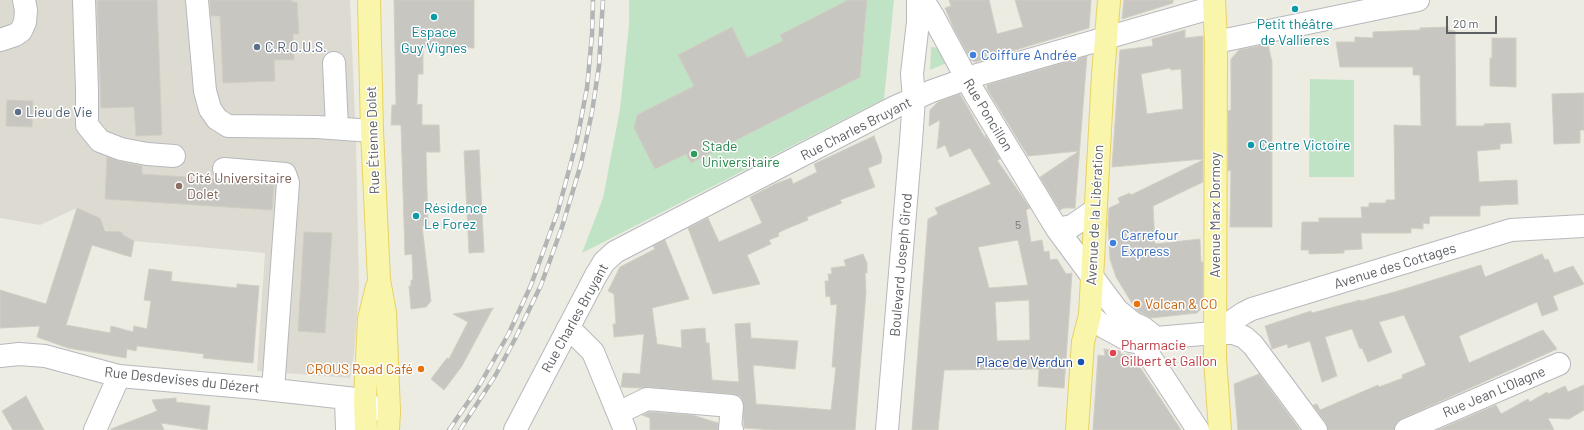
<!DOCTYPE html>
<html>
<head>
<meta charset="utf-8">
<style>
  body { margin:0 }
  #map { position:relative; width:1584px; height:430px; overflow:hidden; background:#edece3; font-family:Barlow,sans-serif }
  canvas { display:block }
  .scale { position:absolute; left:1446px; top:16px; width:51px; height:18px; box-sizing:border-box; border:2px solid #5b5e63; border-top:0; padding-left:5px; font-size:12px; line-height:14px; white-space:nowrap; color:#5b5e63; -webkit-text-stroke:3px #fff; paint-order:stroke }
</style>
</head>
<body>
<div id="map">
<canvas width="1584" height="430"></canvas>
<div class="scale">20 m</div>
</div>
<script>
const ctx = document.querySelector('canvas').getContext('2d');
ctx.lineJoin = 'round';
function fillPath(path, color) {
  ctx.fillStyle = color;
  ctx.fill(path, 'evenodd');
}
function toPath(rows) {
  const path = new Path2D();
  for (const r of rows) {
    path.moveTo(r[0], r[1]);
    for (let i = 2; i < r.length; i += 2) path.lineTo(r[i], r[i + 1]);
  }
  return path;
}
function strokePath(path, color, width, dash) {
  ctx.strokeStyle = color;
  ctx.lineWidth = width;
  ctx.lineCap = dash ? 'butt' : 'round';
  ctx.setLineDash(dash || []);
  ctx.stroke(path);
}
function label(font, color, halo, rows, align = 'center') {
  ctx.font = font + ' Barlow,sans-serif';
  ctx.lineWidth = 3;
  ctx.setLineDash([]);
  ctx.textBaseline = 'middle';
  ctx.strokeStyle = halo;
  ctx.fillStyle = color;
  for (const [text, x, y, turn = 0] of rows) {
    ctx.save();
    ctx.translate(x, y);
    ctx.rotate((+turn || 0) * Math.PI / 180);
    ctx.textAlign = isNaN(turn) ? turn : align;
    if (halo) ctx.strokeText(text, 0, 0);
    ctx.fillText(text, 0, 0);
    ctx.restore();
  }
}
const education = toPath([
  [0,0,350,0,356,140,359,289,354,355,350,378,257,371,265,253,134,241,105,229,100,218,77,208,40,225,0,218]
]);
const green = toPath([
  [629,0,894,0,884,99,582,253,603,198,620,109,629,25],
  [931,47,943,48,949,62,930,70],
  [1310,79,1354,80,1354,177,1309,177]
]);
const building = toPath([
  [97,0,157,0,162,135,136,136,134,107,101,108,97,0],
  [210,0,292,0,292,2,297,2,299,34,293,34,294,60,274,60,275,81,223,83,220,16,211,16,210,0],
  [394,0,474,0,474,48,423,47,423,74,418,74,417,105,422,104,422,125,439,125,440,152,426,152,428,226,422,226,431,301,426,307,411,309,409,286,411,286,411,280,413,280,412,254,405,255,401,125,391,125,392,105,396,105,394,0],
  [848,0,867,0,860,77,691,163,686,154,655,169,634,128,637,115,694,86,678,55,732,27,747,58,783,41,780,35,848,0],
  [949,0,989,0,997,34,1023,27,1015,0,1091,0,1089,28,975,62,971,60,955,31,945,8,951,6,949,0],
  [1124,0,1173,0,1173,3,1122,19,1124,0],
  [1448,27,1448,30,1455,31,1456,126,1484,126,1484,124,1510,123,1512,143,1500,144,1500,149,1477,151,1479,182,1517,180,1518,204,1480,206,1480,216,1430,216,1429,224,1423,223,1423,229,1411,228,1411,233,1361,233,1362,249,1344,250,1344,253,1309,254,1309,250,1301,250,1302,222,1319,222,1319,218,1362,218,1361,207,1369,207,1369,203,1386,203,1386,200,1395,200,1394,125,1421,126,1420,75,1413,75,1413,67,1340,67,1336,42,1355,42,1355,37,1373,38,1373,32,1420,30,1420,28,1448,27],
  [1185,30,1185,38,1203,36,1203,159,1112,167,1120,50,1153,46,1152,39,1185,30],
  [1170,68,1171,70,1181,69,1183,109,1147,114,1141,74,1170,68],
  [1492,38,1516,38,1516,87,1490,86,1490,58,1492,58,1492,38],
  [1268,44,1272,62,1272,227,1230,227,1231,170,1228,171,1228,111,1231,110,1231,59,1239,50,1268,44],
  [1087,56,1075,208,1064,208,1060,210,1040,177,1079,151,1028,156,987,89,987,85,1087,56],
  [1584,93,1584,130,1580,130,1580,143,1554,144,1552,94,1584,93],
  [960,94,985,138,985,135,1000,159,997,160,1030,208,1026,210,1031,242,1042,240,1044,252,1049,251,1050,260,1057,259,1066,274,1072,273,1064,388,1038,386,1039,369,944,370,938,430,912,430,928,219,938,214,935,208,991,184,970,148,950,157,945,145,937,149,940,120,929,126,930,110,938,102,960,94],
  [1018,240,1028,285,989,288,978,247,1018,240],
  [1029,300,1030,340,997,341,995,302,1029,300],
  [7,100,33,101,32,127,6,126,7,100],
  [874,136,882,157,881,163,868,168,875,187,840,200,842,203,807,217,808,220,786,229,778,233,779,236,769,240,771,244,747,255,760,284,713,294,688,228,708,218,719,242,762,223,750,197,775,184,791,178,793,184,817,172,814,164,874,136],
  [479,150,484,252,469,253,464,151,479,150],
  [107,157,119,161,142,166,142,174,216,179,223,181,274,186,272,210,105,199,107,157],
  [1203,160,1203,182,1153,206,1155,244,1200,239,1201,262,1203,262,1203,307,1197,313,1151,318,1136,310,1116,277,1110,259,1108,225,1109,208,1120,203,1118,198,1130,193,1131,195,1203,160],
  [77,208,100,218,105,231,121,232,123,235,134,241,131,257,92,245,66,325,110,333,111,326,133,332,134,326,147,329,151,301,144,300,149,269,172,272,171,281,237,288,237,284,259,286,253,363,203,358,204,354,137,346,136,351,127,349,126,358,68,348,37,337,40,326,0,328,0,290,46,304,77,208],
  [304,232,332,233,325,333,298,331,304,232],
  [665,240,689,299,652,308,657,344,682,348,681,330,705,328,706,343,709,343,712,380,739,382,735,324,750,323,751,338,798,341,795,369,753,365,756,404,831,410,836,367,832,367,837,304,831,305,830,296,826,297,825,281,829,281,828,274,832,274,831,268,846,266,844,260,863,254,867,263,867,273,865,273,866,292,855,430,774,430,744,428,743,401,740,396,733,394,648,387,640,388,621,387,623,373,640,374,644,334,614,337,613,324,616,324,614,294,608,291,620,267,655,249,653,246,665,240],
  [1542,254,1545,260,1548,259,1554,273,1573,266,1584,284,1553,296,1558,310,1542,316,1537,302,1459,336,1469,363,1543,330,1557,349,1401,419,1396,423,1394,430,1328,430,1326,423,1313,405,1317,404,1320,410,1378,385,1379,387,1403,378,1402,375,1426,365,1404,315,1379,322,1392,352,1368,362,1362,348,1360,349,1352,329,1325,337,1337,376,1322,382,1310,341,1288,348,1287,344,1272,349,1265,326,1311,311,1312,313,1360,300,1361,301,1398,291,1481,265,1485,277,1542,254],
  [493,308,462,366,444,390,431,379,447,358,449,359,468,322,453,314,493,308],
  [1104,349,1120,351,1121,354,1132,355,1181,430,1093,430,1098,355,1105,356,1104,349],
  [1259,374,1300,430,1238,430,1234,384,1259,374],
  [1584,385,1584,410,1569,419,1548,418,1554,430,1438,430,1496,405,1501,414,1528,399,1530,402,1547,392,1548,394,1565,386,1568,392,1584,385],
  [26,396,44,430,13,430,2,411,26,396],
  [176,398,176,402,210,406,207,430,161,423,164,430,111,430,111,429,157,411,152,400,176,398],
  [649,412,692,415,718,423,718,430,650,430,650,418,642,415,649,412]
]);
const minor = toPath([
  [84,0,87,89,87,125,100,141,121,149,147,154,174,156],
  [197,0,205,91,210,109,217,119,228,126,317,127,372,131],
  [923,0,933,16,975,94,1057,229,1117,310,1133,323,1142,327,1156,338],
  [0,40,15,35,21,31,25,22,26,10,24,0],
  [1216,42,1418,0],
  [334,63,337,128],
  [224,169,285,174,288,183,273,390],
  [1057,229,1072,226,1095,210],
  [1090,315,1104,327,1130,341,1141,343,1156,338,1214,333,1233,333,1244,337,1253,345,1316,430],
  [567,330,575,334,593,352,625,430],
  [1214,333,1244,313,1252,309,1511,230,1584,226],
  [1141,343,1198,430],
  [0,356,19,354,45,356,119,376,256,388,365,400,373,409,389,411],
  [346,398,347,430],
  [618,413,647,399,732,406,730,429,732,430],
  [95,430,119,376],
  [515,430,595,277,604,262,615,252,895,107,932,91,977,75,1214,7],
  [887,430,911,141,914,99,912,74,918,22,918,0],
  [1406,430,1559,364]
]);
const major = toPath([
  [369,0,372,131,379,280,385,313,389,411,388,430],
  [1214,0,1216,42,1215,358,1220,430],
  [366,430,365,400,369,319,377,287],
  [1077,430,1083,342,1090,315,1103,75,1109,0]
]);
const rail = toPath([
  [449,430,479,386,509,333,531,285,558,211,577,140,587,88,592,35,593,0],
  [460,430,495,376,515,339,541,285,562,227,581,164,592,112,599,66,603,0]
]);
const markers = [
  [1295,9,4,"#0f9aa8"],
  [434,17,4,"#0f9aa8"],
  [257,47,4,"#5c6f8a"],
  [973,55,4,"#3f7fe0"],
  [18,112,4,"#5c6f8a"],
  [1251,145,4,"#0f9aa8"],
  [694,154,4,"#2e9e5b"],
  [179,186,4,"#8d6e63"],
  [416,216,4,"#0f9aa8"],
  [1113,243,4,"#3f7fe0"],
  [1137,304,4,"#e8710a"],
  [1113,353,4,"#e0444e"],
  [1081,362,4,"#1a4fb4"],
  [421,369,4,"#e8710a"]
];
const numberNames = [
  ["5",1018,225]
];
const cultureNames = [
  ["Petit théâtre",1295,24],
  ["de Vallieres",1295,40],
  ["Espace",434,32],
  ["Guy Vignes",434,48],
  ["Centre Victoire",1259,145,"left"],
  ["Résidence",424,208,"left"],
  ["Le Forez",424,224,"left"]
];
const serviceNames = [
  ["C.R.O.U.S.",265,47],
  ["Lieu de Vie",26,112]
];
const shopNames = [
  ["Coiffure Andrée",981,55],
  ["Carrefour",1121,235],
  ["Express",1121,251]
];
const streetNames = [
  ["Rue Poncillon",988,115,59],
  ["Rue Charles Bruyant",856,129,-27],
  ["Rue Étienne Dolet",373,140,-92],
  ["Avenue de la Libération",1095,215,-87],
  ["Avenue Marx Dormoy",1215,215,-90],
  ["Boulevard Joseph Girod",901,265,-85],
  ["Avenue des Cottages",1395,266,-17],
  ["Rue Charles Bruyant",575,318,-61],
  ["Rue Desdevises du Dézert",182,380,6],
  ["Rue Jean L'Olagne",1494,392,-23]
];
const leisureNames = [
  ["Stade",702,146],
  ["Universitaire",702,162]
];
const educationNames = [
  ["Cité Universitaire",187,178],
  ["Dolet",187,194]
];
const foodNames = [
  ["Volcan & CO",1145,304],
  ["CROUS Road Café",413,369,"right"]
];
const healthNames = [
  ["Pharmacie",1121,345],
  ["Gilbert et Gallon",1121,361]
];
const transitNames = [
  ["Place de Verdun",1073,362]
];
fillPath(education, '#dddbd1');
fillPath(green, '#c1e3c5');
fillPath(building, '#c8c6c0');
strokePath(building, '#d1cec2', 1);
strokePath(minor, '#b6b8bc', 24);
strokePath(major, '#e7d262', 24);
strokePath(minor, '#fff', 22);
strokePath(major, '#f9f6ac', 22);
strokePath(rail, '#b3b4b4', 4.5);
strokePath(rail, '#fff', 3, [9]);
for (const [x, y, r, color] of markers) {
  const dot = new Path2D();
  dot.arc(x, y, r, 0, 2 * Math.PI);
  ctx.fillStyle = color;
  ctx.fill(dot);
  strokePath(dot, '#fff', 1.5);
}
label('12px', '#76787a', null, numberNames);
label('14px', '#0d838f', '#fff', cultureNames);
label('14px', '#4e5e75', '#fff', serviceNames, 'left');
label('14px', '#366cbe', '#fff', shopNames, 'left');
label('14px', '#5b5e63', '#fff', streetNames);
label('14px', '#27864d', '#fff', leisureNames, 'left');
label('14px', '#785e54', '#fff', educationNames, 'left');
label('14px', '#c56008', '#fff', foodNames, 'left');
label('14px', '#be3a42', '#fff', healthNames, 'left');
label('14px', '#164399', '#fff', transitNames, 'right');
</script>
</body>
</html>
